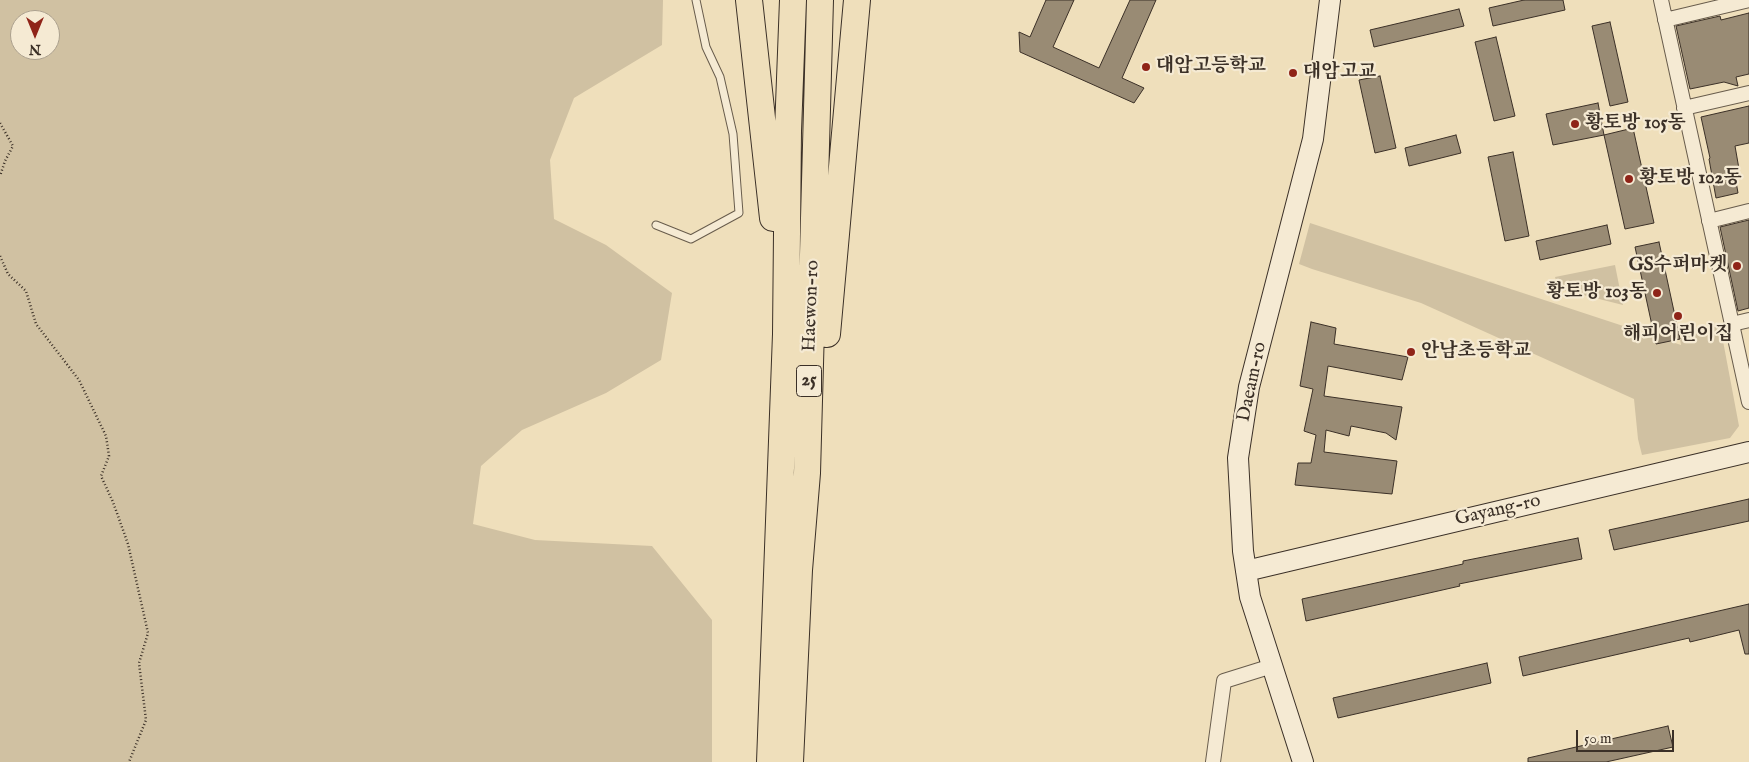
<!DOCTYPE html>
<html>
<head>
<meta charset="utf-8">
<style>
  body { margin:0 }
  #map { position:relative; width:1749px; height:762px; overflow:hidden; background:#efdfbb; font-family:"IM FELL English",serif }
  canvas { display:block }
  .north { position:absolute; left:10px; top:10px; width:50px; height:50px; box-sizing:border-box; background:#f5ead3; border:1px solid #aba08e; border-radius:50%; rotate:180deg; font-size:14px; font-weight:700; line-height:20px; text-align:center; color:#3b3027 }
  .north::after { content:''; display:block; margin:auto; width:18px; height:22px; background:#8f2418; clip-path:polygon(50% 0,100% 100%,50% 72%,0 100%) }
  .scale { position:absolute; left:1576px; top:730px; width:98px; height:22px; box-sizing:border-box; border:2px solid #3b3027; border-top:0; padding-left:6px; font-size:15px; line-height:18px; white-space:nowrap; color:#3b3027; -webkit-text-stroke:4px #f5ead3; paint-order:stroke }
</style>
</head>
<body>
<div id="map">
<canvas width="1749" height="762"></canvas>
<div class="north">N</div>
<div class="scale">50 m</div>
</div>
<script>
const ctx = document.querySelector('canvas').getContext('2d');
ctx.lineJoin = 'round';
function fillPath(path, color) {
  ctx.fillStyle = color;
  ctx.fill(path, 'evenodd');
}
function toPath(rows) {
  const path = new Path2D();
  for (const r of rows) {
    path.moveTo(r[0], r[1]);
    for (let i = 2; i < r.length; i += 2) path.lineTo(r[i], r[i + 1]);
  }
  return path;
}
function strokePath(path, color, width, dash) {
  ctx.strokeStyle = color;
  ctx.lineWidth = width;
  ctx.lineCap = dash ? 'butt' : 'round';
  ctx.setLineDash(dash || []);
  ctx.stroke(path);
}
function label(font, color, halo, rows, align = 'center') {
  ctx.font = font + ' "IM FELL English","Noto Serif KR",serif';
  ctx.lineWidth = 4.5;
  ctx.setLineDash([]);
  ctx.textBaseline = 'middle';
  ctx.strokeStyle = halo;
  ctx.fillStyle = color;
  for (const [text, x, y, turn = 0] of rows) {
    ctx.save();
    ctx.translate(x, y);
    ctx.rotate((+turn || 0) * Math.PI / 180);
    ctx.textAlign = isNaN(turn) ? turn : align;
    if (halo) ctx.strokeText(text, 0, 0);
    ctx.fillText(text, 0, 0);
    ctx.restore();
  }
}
const green = toPath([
  [0,0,663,0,662,45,574,98,550,160,554,219,606,245,672,293,661,360,606,393,522,430,481,466,473,524,535,540,652,546,712,620,712,762,0,762],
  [20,20,50,20,50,50,20,50],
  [1310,223,1681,345,1680,339,1720,325,1739,426,1730,438,1642,455,1638,439,1634,399,1421,303,1312,269,1299,264],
  [1615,265,1623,305,1559,289,1555,277]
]);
const building = toPath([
  [1046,0,1074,0,1053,47,1099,68,1130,0,1156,0,1122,78,1144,88,1134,103,1020,52,1019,32,1030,37,1046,0],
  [1524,0,1563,0,1565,10,1493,26,1489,8,1524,0],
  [1459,9,1464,26,1374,47,1370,30,1459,9],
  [1749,13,1749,74,1736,77,1738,86,1724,82,1690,89,1676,26,1720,16,1721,20,1749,13],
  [1610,22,1628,102,1610,106,1592,26,1610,22],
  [1496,37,1515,116,1494,121,1475,42,1496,37],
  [1380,76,1396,148,1375,153,1359,80,1380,76],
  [1598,103,1604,135,1553,145,1546,114,1598,103],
  [1749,106,1749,143,1735,146,1739,169,1734,170,1738,193,1716,198,1709,159,1710,158,1701,117,1749,106],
  [1633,128,1654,223,1625,229,1604,135,1633,128],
  [1456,135,1461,153,1409,166,1405,148,1456,135],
  [1513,152,1529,236,1505,241,1488,157,1513,152],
  [1749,220,1749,308,1738,311,1720,227,1749,220],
  [1607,225,1611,244,1540,260,1536,241,1607,225],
  [1659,242,1680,339,1656,344,1635,247,1659,242],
  [1311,322,1336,328,1334,344,1408,357,1402,380,1328,366,1324,396,1402,407,1396,440,1386,433,1351,426,1349,436,1326,430,1324,452,1397,461,1392,494,1295,485,1298,463,1311,463,1316,435,1304,431,1313,389,1300,386,1311,322],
  [1749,499,1749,521,1614,550,1609,530,1749,499],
  [1578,538,1582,559,1459,584,1460,586,1306,621,1302,599,1463,564,1463,561,1578,538],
  [1749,604,1749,654,1745,654,1739,630,1690,642,1689,638,1523,676,1519,657,1749,604],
  [1487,663,1491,683,1338,718,1333,698,1487,663],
  [1668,726,1673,747,1606,762,1528,762,1528,758,1668,726]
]);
const path = toPath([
  [0,123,13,146,5,161,0,176],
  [0,256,8,274,26,291,36,324,79,380,106,436,109,456,101,476,113,502,128,544,148,633,139,663,146,720,129,762]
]);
const lane = toPath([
  [656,225,691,239,739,213,733,134,720,77,706,47,696,0]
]);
const street = toPath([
  [1661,0,1749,402],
  [1665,20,1749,0],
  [1684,108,1749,93],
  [1709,221,1749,211],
  [1732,324,1749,320],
  [1213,762,1224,681,1272,666]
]);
const secondary = toPath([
  [1246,571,1749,452],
  [1303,762,1250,597,1243,551,1238,458,1249,387,1313,139,1330,0]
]);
const highway = toPath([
  [749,0,773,218],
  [827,334,857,0],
  [770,762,786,334,788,131,793,0],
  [790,762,799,570,807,473,820,0]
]);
const markers = [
  [1146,67,5,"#8f2418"],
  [1293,73,5,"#8f2418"],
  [1575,124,5,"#8f2418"],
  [1629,179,5,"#8f2418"],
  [1737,266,5,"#8f2418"],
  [1657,293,5,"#8f2418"],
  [1678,316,5,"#8f2418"],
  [1411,352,5,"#8f2418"]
];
const shields = [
  [809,381,25]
];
const shieldNames = [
  ["25",809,381]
];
const poiNames = [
  ["대암고등학교",1156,67],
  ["대암고교",1303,73],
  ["황토방 105동",1585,124],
  ["황토방 102동",1639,179],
  ["GS수퍼마켓",1727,266,"right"],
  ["황토방 103동",1647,293,"right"],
  ["해피어린이집",1678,335,"center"],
  ["안남초등학교",1421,352]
];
const streetNames = [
  ["Haewon-ro",812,306,-88],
  ["Daeam-ro",1253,382,-78],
  ["Gayang-ro",1498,511,-13]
];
fillPath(green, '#d0c1a2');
fillPath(building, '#998b74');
strokePath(building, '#3b3027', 1);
strokePath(lane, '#685c4c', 9);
strokePath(street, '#685c4c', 16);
strokePath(secondary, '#3b3027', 22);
strokePath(highway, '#3b3027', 28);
strokePath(path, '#3b3027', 2.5, [1, 2.5]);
strokePath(lane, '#f5ead3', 7);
strokePath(street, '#f5ead3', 14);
strokePath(secondary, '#f5ead3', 20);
strokePath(highway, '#efdfbb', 26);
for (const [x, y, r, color] of markers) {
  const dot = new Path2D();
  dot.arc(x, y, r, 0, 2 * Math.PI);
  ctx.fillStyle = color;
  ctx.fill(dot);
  strokePath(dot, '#f5ead3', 2);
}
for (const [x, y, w] of shields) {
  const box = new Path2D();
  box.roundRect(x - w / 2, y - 15.5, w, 31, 4);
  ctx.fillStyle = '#f5ead3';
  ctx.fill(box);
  strokePath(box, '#3b3027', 1);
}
label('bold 18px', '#3b3027', null, shieldNames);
label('bold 19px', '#3b3027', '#f5ead3', poiNames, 'left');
label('19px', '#3b3027', '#f5ead3', streetNames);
</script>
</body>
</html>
